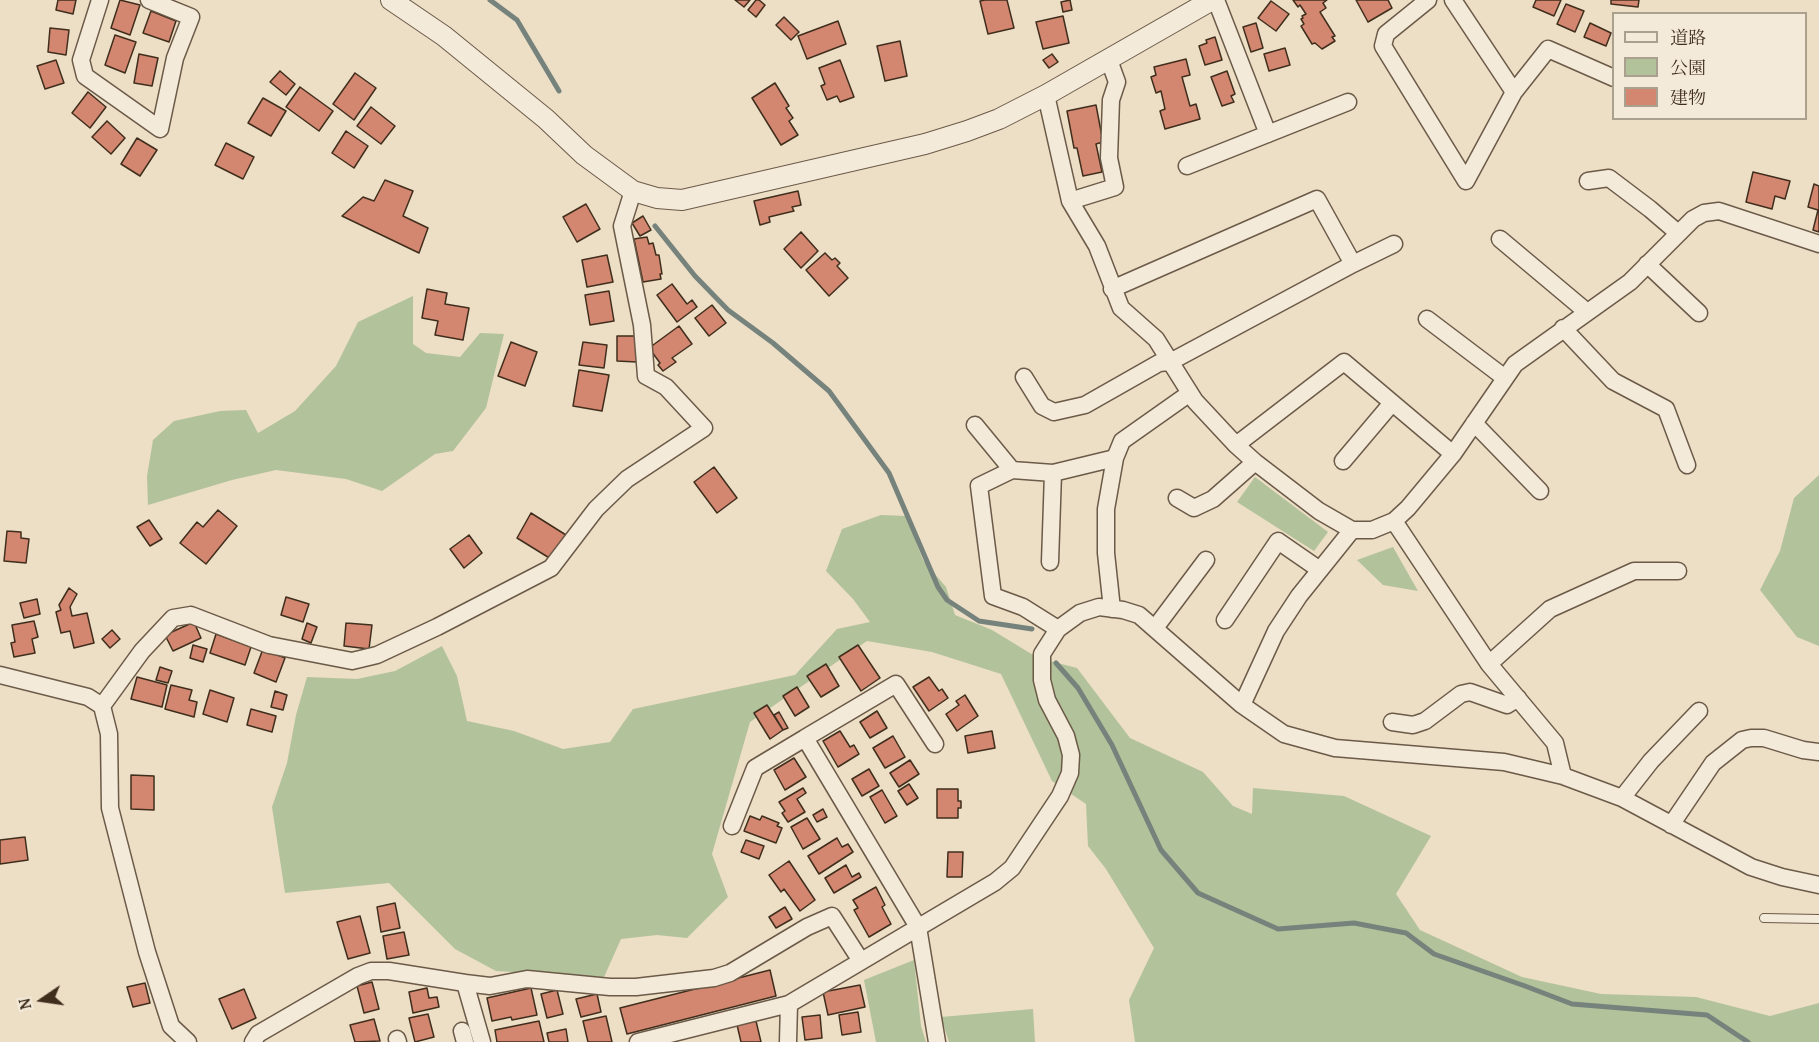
<!DOCTYPE html>
<html>
<head>
<meta charset="utf-8">
<style>
  body { margin:0 }
  #map { position:relative; width:1819px; height:1042px; overflow:hidden; background:#eddec6; font-family:"Gentium Book Plus","Noto Serif JP",serif }
  canvas { display:block }
  .legend { position:absolute; left:1612px; top:12px; width:195px; height:108px; box-sizing:border-box; background:#f3eada; border:2px solid #ab9f8e; margin:0; padding:8px 10px; list-style:none; font-size:18px; color:#402e1d }
  .legend li { display:flex; align-items:center; gap:12px; height:30px }
  .legend b { width:30px; border:2px solid #ab9f8e }
  .north { position:absolute; left:12px; top:970px; width:60px; height:60px; -webkit-text-stroke:4px #f3eada; paint-order:stroke; rotate:257deg; font-size:16px; font-weight:700; line-height:24px; text-align:center; color:#402e1d }
  .north::after { content:''; display:block; margin:auto; width:21px; height:27px; background:#402e1d; clip-path:polygon(50% 0,100% 100%,50% 72%,0 100%) }
</style>
</head>
<body>
<div id="map">
<canvas width="1819" height="1042"></canvas>
<ul class="legend">
<li><b style="height:8px;background:#f3eada"></b>道路</li>
<li><b style="height:16px;background:#b2c29a"></b>公園</li>
<li><b style="height:16px;background:#d38770"></b>建物</li>
</ul>
<div class="north">N</div>
</div>
<script>
const ctx = document.querySelector('canvas').getContext('2d');
ctx.lineJoin = 'round';
function fillPath(path, color) {
  ctx.fillStyle = color;
  ctx.fill(path, 'evenodd');
}
function toPath(rows) {
  const path = new Path2D();
  for (const r of rows) {
    path.moveTo(r[0], r[1]);
    for (let i = 2; i < r.length; i += 2) path.lineTo(r[i], r[i + 1]);
  }
  return path;
}
function strokePath(path, color, width, dash) {
  ctx.strokeStyle = color;
  ctx.lineWidth = width;
  ctx.lineCap = dash ? 'butt' : 'round';
  ctx.setLineDash(dash || []);
  ctx.stroke(path);
}
const green = toPath([
  [413,296,413,344,426,353,460,357,480,333,504,334,486,408,453,451,435,454,382,491,346,479,276,470,232,480,148,505,147,476,153,440,174,421,220,411,246,410,258,433,295,411,336,366,358,322],
  [1819,475,1819,646,1797,637,1760,590,1780,551,1794,498],
  [1255,477,1328,532,1314,551,1237,502],
  [881,515,906,516,923,560,946,587,955,615,992,630,1038,658,1077,668,1130,738,1203,772,1233,806,1252,814,1253,788,1344,796,1431,836,1396,894,1420,930,1522,977,1601,994,1696,997,1770,1016,1819,1003,1819,1042,1135,1042,1129,1000,1154,948,1106,869,1088,846,1086,804,1052,781,1001,674,932,652,867,641,750,722,712,854,728,897,687,938,657,935,621,939,604,977,496,971,455,949,389,883,285,893,272,807,287,763,296,715,307,677,357,679,395,671,442,646,457,676,467,721,514,731,563,749,610,742,633,709,795,675,837,629,870,622,853,599,826,571,842,529],
  [1393,547,1418,591,1383,585,1357,560],
  [914,960,921,1026,926,1042,876,1042,864,980],
  [1033,1009,1035,1042,949,1042,941,1017]
]);
const stream = toPath([
  [490,0,517,20,559,91],
  [655,226,695,276,728,310,773,343,829,391,889,473,938,587,947,600,979,621,1032,629],
  [1056,663,1078,688,1112,745,1161,850,1198,893,1278,929,1354,923,1406,933,1434,954,1525,986,1572,1004,1707,1015,1748,1042]
]);
const building = toPath([
  [58,0,76,0,73,14,56,10,58,0],
  [120,0,140,5,130,35,111,28,120,0],
  [735,0,750,0,744,7,735,0],
  [756,0,759,0,765,5,756,17,748,10,756,0],
  [985,0,1007,0,1014,28,988,34,980,1,985,0],
  [1070,0,1072,10,1063,12,1061,2,1070,0],
  [1293,0,1327,0,1323,3,1326,8,1320,12,1335,36,1332,37,1335,41,1322,49,1315,43,1312,44,1301,26,1304,24,1301,19,1303,18,1302,16,1306,14,1300,5,1298,7,1293,0],
  [1356,0,1388,0,1392,8,1368,22,1356,0],
  [1536,0,1561,0,1554,16,1533,7,1536,0],
  [1611,0,1639,0,1638,7,1611,4,1611,0],
  [1271,1,1289,14,1276,31,1258,18,1271,1],
  [1566,4,1584,11,1575,32,1557,24,1566,4],
  [151,11,176,21,169,42,143,33,151,11],
  [1063,16,1069,43,1043,49,1036,22,1063,16],
  [784,17,799,32,791,40,776,25,784,17],
  [838,21,846,44,807,59,798,36,838,21],
  [1256,23,1263,48,1251,52,1243,27,1256,23],
  [1590,23,1611,33,1606,46,1584,37,1590,23],
  [50,28,69,30,66,55,48,52,50,28],
  [115,35,136,42,125,73,105,65,115,35],
  [1215,37,1222,60,1205,65,1199,46,1207,43,1206,40,1215,37],
  [900,41,907,76,885,81,877,46,900,41],
  [1285,48,1290,65,1269,71,1264,54,1285,48],
  [139,54,158,58,152,86,134,83,139,54],
  [1052,54,1058,62,1049,68,1043,60,1052,54],
  [1186,59,1190,75,1182,77,1190,106,1196,104,1200,119,1165,129,1160,111,1165,109,1161,91,1156,93,1151,77,1156,75,1154,67,1186,59],
  [56,60,64,83,45,89,37,66,56,60],
  [840,60,854,97,840,102,837,96,827,100,821,86,825,84,819,68,840,60],
  [280,71,295,84,286,95,270,82,280,71],
  [1227,71,1235,94,1231,96,1234,102,1222,106,1211,77,1227,71],
  [355,73,376,88,354,120,333,104,355,73],
  [775,83,789,106,786,108,793,118,789,121,798,135,781,145,752,98,775,83],
  [300,87,333,111,319,131,286,107,300,87],
  [88,92,106,107,90,128,72,113,88,92],
  [263,98,286,111,271,136,248,123,263,98],
  [1096,105,1103,142,1096,144,1102,172,1083,176,1077,148,1074,148,1067,111,1096,105],
  [371,107,395,126,381,144,357,126,371,107],
  [107,121,125,138,111,154,92,137,107,121],
  [346,131,368,146,354,168,332,153,346,131],
  [137,138,157,150,140,176,121,164,137,138],
  [226,143,254,157,243,179,215,165,226,143],
  [1753,172,1790,181,1785,199,1775,196,1772,209,1746,202,1753,172],
  [385,180,413,191,403,216,428,228,419,253,342,216,363,197,374,201,385,180],
  [1814,184,1819,186,1819,232,1813,230,1818,210,1808,207,1814,184],
  [798,191,801,205,792,207,794,211,769,217,770,222,760,225,754,201,798,191],
  [586,204,600,229,577,242,563,217,586,204],
  [643,216,651,230,640,236,632,223,643,216],
  [801,232,818,251,801,268,784,249,801,232],
  [647,237,649,244,653,243,656,255,659,255,662,274,660,274,661,279,643,282,634,239,647,237],
  [825,253,832,260,835,258,840,263,837,266,848,278,829,296,806,270,825,253],
  [607,255,613,282,587,287,582,260,607,255],
  [672,284,687,304,692,300,697,307,677,322,657,295,672,284],
  [427,289,447,293,445,304,469,308,463,340,435,335,438,321,422,318,427,289],
  [609,291,614,321,590,325,585,295,609,291],
  [712,305,726,323,709,336,695,318,712,305],
  [679,326,692,344,672,358,676,362,663,371,658,365,660,363,649,348,679,326],
  [617,336,637,336,637,362,617,361,617,336],
  [511,342,537,352,525,386,498,376,511,342],
  [583,342,607,345,604,368,579,365,583,342],
  [579,370,609,375,602,411,573,406,579,370],
  [714,467,737,498,717,513,694,482,714,467],
  [218,510,237,526,206,564,180,543,197,522,203,527,218,510],
  [531,513,566,535,551,559,517,538,531,513],
  [149,520,162,539,150,546,137,527,149,520],
  [7,531,21,532,21,538,29,539,26,563,4,561,7,531],
  [469,535,482,553,464,568,450,549,469,535],
  [69,588,77,594,70,607,72,616,87,613,94,643,74,648,70,631,61,633,56,612,61,610,59,605,69,588],
  [286,597,309,604,303,622,281,615,286,597],
  [37,599,40,614,24,618,20,603,37,599],
  [34,621,38,637,32,639,35,653,14,657,11,643,15,642,12,625,34,621],
  [194,622,201,638,173,651,165,635,194,622],
  [307,623,317,627,311,643,302,639,307,623],
  [346,623,372,625,369,649,344,646,346,623],
  [112,630,120,639,110,648,102,639,112,630],
  [216,634,251,647,245,665,210,653,216,634],
  [193,645,207,649,203,662,190,658,193,645],
  [858,645,880,678,861,691,839,657,858,645],
  [263,649,285,658,276,682,254,673,263,649],
  [826,664,839,686,821,697,807,676,826,664],
  [160,667,172,671,168,683,156,680,160,667],
  [137,677,167,685,162,707,131,699,137,677],
  [929,677,939,691,942,689,948,698,929,711,913,687,929,677],
  [171,685,192,690,189,700,197,702,194,717,165,709,171,685],
  [797,687,809,707,795,716,783,696,797,687],
  [210,690,234,698,227,722,203,714,210,690],
  [275,691,287,695,283,710,271,707,275,691],
  [965,695,978,716,957,731,946,714,959,705,956,701,965,695],
  [767,705,783,730,770,739,754,713,767,705],
  [251,709,276,716,272,732,247,725,251,709],
  [877,711,887,728,870,738,860,722,877,711],
  [779,712,788,728,783,730,774,715,779,712],
  [840,731,850,747,854,745,859,754,838,767,823,741,840,731],
  [992,731,995,748,968,753,965,736,992,731],
  [893,736,905,757,885,768,873,748,893,736],
  [794,758,806,777,785,790,774,770,794,758],
  [910,760,919,774,899,787,890,773,910,760],
  [869,769,879,786,862,796,852,779,869,769],
  [131,775,154,776,154,810,131,809,131,775],
  [909,784,918,798,907,805,898,791,909,784],
  [803,788,806,793,797,799,805,812,788,822,782,813,785,811,779,802,803,788],
  [937,789,958,789,958,801,961,801,961,808,958,808,958,818,937,818,937,789],
  [882,790,897,816,885,823,870,797,882,790],
  [823,809,827,817,817,822,813,815,823,809],
  [750,816,760,820,762,816,779,823,777,826,782,828,776,843,744,831,750,816],
  [807,818,820,839,803,849,791,827,807,818],
  [25,837,28,860,0,864,0,840,25,837],
  [837,838,842,847,848,844,853,852,819,874,808,856,837,838],
  [746,840,764,846,759,859,741,852,746,840],
  [948,852,963,852,962,877,947,877,948,852],
  [789,861,815,900,800,911,784,889,781,892,769,875,789,861],
  [846,865,852,877,859,873,861,877,834,893,825,878,846,865],
  [876,887,885,905,882,907,891,924,869,937,854,910,858,908,853,900,876,887],
  [395,903,400,928,381,932,377,907,395,903],
  [785,907,792,919,776,928,769,917,785,907],
  [360,916,370,953,348,959,337,922,360,916],
  [404,932,409,955,387,959,383,936,404,932],
  [770,970,776,996,627,1034,620,1008,770,970],
  [372,982,379,1009,364,1013,357,986,372,982],
  [145,983,150,1003,133,1007,127,987,145,983],
  [860,985,865,1007,828,1015,823,992,860,985],
  [427,988,429,998,437,997,439,1007,413,1013,409,992,427,988],
  [531,988,537,1015,512,1020,511,1017,492,1021,487,998,531,988],
  [244,989,256,1018,232,1029,219,999,244,989],
  [557,990,563,1014,547,1018,541,994,557,990],
  [597,994,601,1012,581,1017,576,999,597,994],
  [858,1012,861,1032,842,1035,839,1015,858,1012],
  [428,1014,434,1037,415,1042,409,1018,428,1014],
  [820,1015,822,1038,805,1040,802,1017,820,1015],
  [606,1016,612,1042,588,1042,583,1021,606,1016],
  [374,1019,380,1041,355,1042,350,1025,374,1019],
  [539,1021,544,1042,497,1042,495,1030,539,1021],
  [756,1021,761,1042,741,1042,737,1025,756,1021],
  [566,1029,568,1042,549,1042,547,1033,566,1029]
]);
const service = toPath([
  [1764,918,1819,919]
]);
const minor = toPath([
  [100,0,81,60,85,76,160,129,175,58,191,17,149,0],
  [1216,0,1268,134],
  [1428,0,1386,34,1383,46,1466,181,1514,92,1453,0],
  [1514,92,1548,49,1614,78],
  [1046,95,1070,201,1097,246,1121,308,1156,339,1195,401,1236,445,1255,462,1319,511,1352,530,1372,530,1394,521,1408,508,1453,454,1515,364,1630,282,1693,219,1704,213,1719,211,1819,244],
  [1187,166,1348,102],
  [1588,181,1609,178,1650,209,1678,233],
  [1070,201,1115,187,1109,158,1111,100,1117,82,1109,60],
  [1500,239,1587,312],
  [1647,264,1699,313],
  [1112,289,1317,199,1353,264],
  [1427,319,1505,378],
  [1563,328,1613,381,1666,409,1687,465],
  [1024,377,1042,406,1054,412,1085,405,1159,363,1170,362,1353,264,1394,244],
  [1474,423,1540,491],
  [975,425,1012,470],
  [1236,445,1344,362,1453,454],
  [1343,461,1392,403],
  [1177,498,1194,508,1213,499,1255,462],
  [1394,521,1489,664,1555,743,1563,776],
  [1050,562,1053,473],
  [1112,609,1106,553,1106,509,1115,458,1122,441,1190,393],
  [1225,620,1278,541,1320,570],
  [1155,628,1206,560],
  [1058,629,1023,607,993,596,979,486,1012,470,1053,473,1115,458],
  [1489,664,1550,609,1634,571,1678,571],
  [0,675,88,697,102,706,109,734,110,808,147,952,171,1026,188,1042],
  [1242,705,1276,631,1299,596,1352,530],
  [102,706,142,651,173,618,191,615,269,645,352,661,377,655,437,627,551,568,596,509,627,479,704,428,666,387,646,376,642,325,622,226,633,191],
  [1392,722,1413,725,1425,721,1461,694,1470,692,1507,705,1518,698],
  [935,744,896,684,805,738,918,927,937,1042],
  [1622,798,1651,761,1699,711],
  [1671,825,1713,763,1742,740,1751,738,1764,738,1803,750,1819,752],
  [732,826,755,768,805,738],
  [465,983,490,986,527,979,610,987,636,987,714,978,730,973,807,927,832,916,861,961],
  [462,1031,465,1042],
  [397,1039,398,1042],
  [253,1042,258,1034,358,976,371,971,389,971,465,983,482,1042],
  [638,1042,789,1004,995,882,1012,868,1060,796,1070,773,1071,755,1066,736,1047,700,1042,680,1042,654,1058,629,1080,613,1099,607,1123,610,1139,615,1242,705,1284,734,1335,748,1504,762,1563,776,1622,798,1751,867,1782,877,1819,885],
  [788,1042,789,1004]
]);
const tertiary = toPath([
  [391,0,444,36,546,119,584,155,633,191,657,198,682,200,925,144,967,131,999,119,1046,95,1212,0]
]);
fillPath(green, '#b2c29a');
strokePath(stream, '#76837c', 5);
fillPath(building, '#d38770');
strokePath(building, '#402e1d', 1.5);
strokePath(service, '#6b5a47', 10);
strokePath(minor, '#6b5a47', 19);
strokePath(tertiary, '#6b5a47', 22);
strokePath(service, '#f3eada', 8);
strokePath(minor, '#f3eada', 16);
strokePath(tertiary, '#f3eada', 20);
</script>
</body>
</html>
